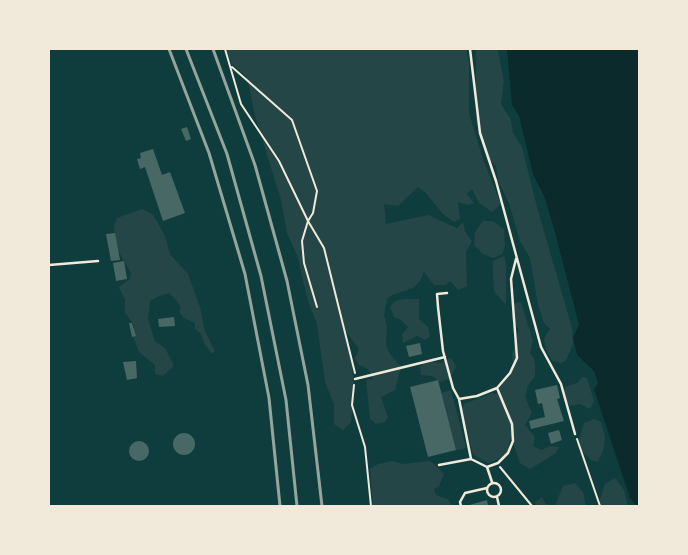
<!DOCTYPE html>
<html>
<head>
<meta charset="utf-8">
<style>
  body { margin:0 }
  #map { position:relative; width:688px; height:555px; overflow:hidden; background:#0f3d3e; font-family:Arial,sans-serif }
  canvas { display:block }
  .frame { position:absolute; inset:0; border:50px solid #f1e9da; pointer-events:none }
</style>
</head>
<body>
<div id="map">
<canvas width="688" height="555"></canvas>
<div class="frame"></div>
</div>
<script>
const ctx = document.querySelector('canvas').getContext('2d');
ctx.lineJoin = 'round';
function fillPath(path, color) {
  ctx.fillStyle = color;
  ctx.fill(path, 'evenodd');
}
function toPath(rows) {
  const path = new Path2D();
  for (const r of rows) {
    if (r.length === 3) {
      path.moveTo(r[0] + r[2], r[1]);
      path.arc(r[0], r[1], r[2], 0, 2 * Math.PI);
      continue;
    }
    path.moveTo(r[0], r[1]);
    for (let i = 2; i < r.length; i += 2) path.lineTo(r[i], r[i + 1]);
  }
  return path;
}
function strokePath(path, color, width, dash) {
  ctx.strokeStyle = color;
  ctx.lineWidth = width;
  ctx.lineCap = dash ? 'butt' : 'round';
  ctx.setLineDash(dash || []);
  ctx.stroke(path);
}
const green = toPath([
  [226,49,466,49,469,63,469,113,483,159,501,204,492,212,479,203,472,189,467,194,474,203,468,205,458,202,460,219,454,222,443,214,426,193,418,187,398,206,384,204,386,224,428,215,457,228,463,222,465,231,472,241,466,252,467,286,458,290,450,281,446,285,434,285,424,272,420,281,413,288,392,295,387,299,384,315,387,326,386,345,390,354,401,367,395,390,381,397,388,417,385,422,376,424,370,419,366,380,373,379,368,369,359,365,355,358,359,349,341,325,351,353,354,387,351,422,343,430,334,424,334,404,325,382,317,324,308,301,297,255,287,233,281,200,255,116,247,77,232,64],
  [476,49,496,49,498,52,504,81,501,104,511,120,513,133,522,147,537,207,572,328,573,344,566,360,562,363,552,361,546,349,544,339,550,329,544,323,538,305,530,258,520,241,509,203,498,181,496,166,486,156,482,136,476,123],
  [142,209,153,214,165,236,170,254,188,274,200,307,205,331,215,351,212,354,205,345,201,334,195,329,195,323,184,318,179,312,181,307,175,299,169,293,157,297,150,301,148,319,155,341,165,348,174,366,163,376,155,374,155,365,139,352,134,339,134,325,125,313,125,300,119,287,130,279,131,273,116,247,114,226,117,218],
  [483,221,493,221,504,229,505,246,502,254,493,258,483,254,474,245,475,232],
  [504,256,506,263,506,305,494,291,493,275,493,261],
  [405,299,419,299,419,319,428,327,430,336,426,340,417,336,403,343,402,335,408,327,401,320,394,317,390,307,395,301],
  [521,302,533,341,530,353,534,358,535,365,535,377,528,385,525,397,532,413,525,425,535,437,533,446,542,450,550,446,559,447,555,454,530,469,520,463,511,436,507,452,502,457,489,463,476,457,472,451,462,409,464,404,492,393,496,394,514,368,512,354,519,330,512,320,512,304],
  [449,358,453,360,456,367,449,379,440,382,432,376,421,375,420,367,426,361,442,363],
  [582,377,587,378,594,401,590,409,580,404,570,406,563,397,565,387,577,383],
  [451,390,466,447,463,449,456,450,441,393],
  [594,419,601,422,605,437,604,448,598,462,591,460,577,446,584,423],
  [392,461,402,464,430,461,434,464,444,474,439,486,434,489,436,495,448,499,452,506,373,506,370,469,378,464],
  [615,478,624,490,628,506,600,506,599,503,605,484],
  [575,483,583,492,586,506,536,506,535,502,542,497,546,504,555,506,563,486]
]);
const water = toPath([
  [507,49,639,49,639,506,637,506,630,498,613,447,594,389,598,383,594,371,577,355,573,337,579,325,556,236,545,198,533,174,519,116,512,105]
]);
const building = toPath([
  [187,127,191,139,186,141,181,129],
  [153,149,162,175,170,172,185,213,163,221,145,167,140,169,137,159,141,158,140,153],
  [115,233,120,260,111,261,106,234],
  [124,261,127,279,116,281,113,263],
  [174,317,175,326,159,327,158,319],
  [129,323,132,323,136,336,132,337],
  [420,343,422,354,409,357,406,346],
  [136,361,137,378,127,380,123,362],
  [438,380,456,450,428,457,410,387],
  [557,385,560,398,557,399,564,421,531,429,529,421,545,417,542,403,538,404,535,390],
  [559,430,562,440,551,444,548,433],
  [184,444,11],
  [139,451,10],
  [487,500,488,506,466,506]
]);
const path = toPath([
  [225,49,241,104,279,161,308,221,324,248,355,373],
  [232,67,292,120,317,191,313,213,308,221,302,241,304,263,317,307],
  [354,385,352,405,365,447,371,506],
  [577,439,600,506],
  [500,467,532,506]
]);
const service = toPath([
  [470,49,480,133,496,181,541,347,561,384,575,434],
  [49,265,98,261],
  [447,293,437,294,438,307,443,351,453,388,459,399],
  [355,379,445,357],
  [439,465,471,459],
  [487,467,498,463,508,453,513,441,512,424,497,388],
  [492,482,487,467,471,459,459,399,477,396,497,388,510,373,517,358,511,279,516,259],
  [494,490,7],
  [497,497,499,506],
  [461,506,460,502,465,493,487,488]
]);
const rail = toPath([
  [169,49,209,153,245,274,269,398,280,506],
  [186,49,227,154,261,276,286,400,297,506],
  [213,49,255,165,287,281,308,385,322,506]
]);
fillPath(green, '#244646');
fillPath(water, '#0a2a2b');
fillPath(building, '#486865');
strokePath(path, '#f1e9da', 2);
strokePath(service, '#f1e9da', 2.5);
strokePath(rail, '#97a49c', 3);
</script>
</body>
</html>
